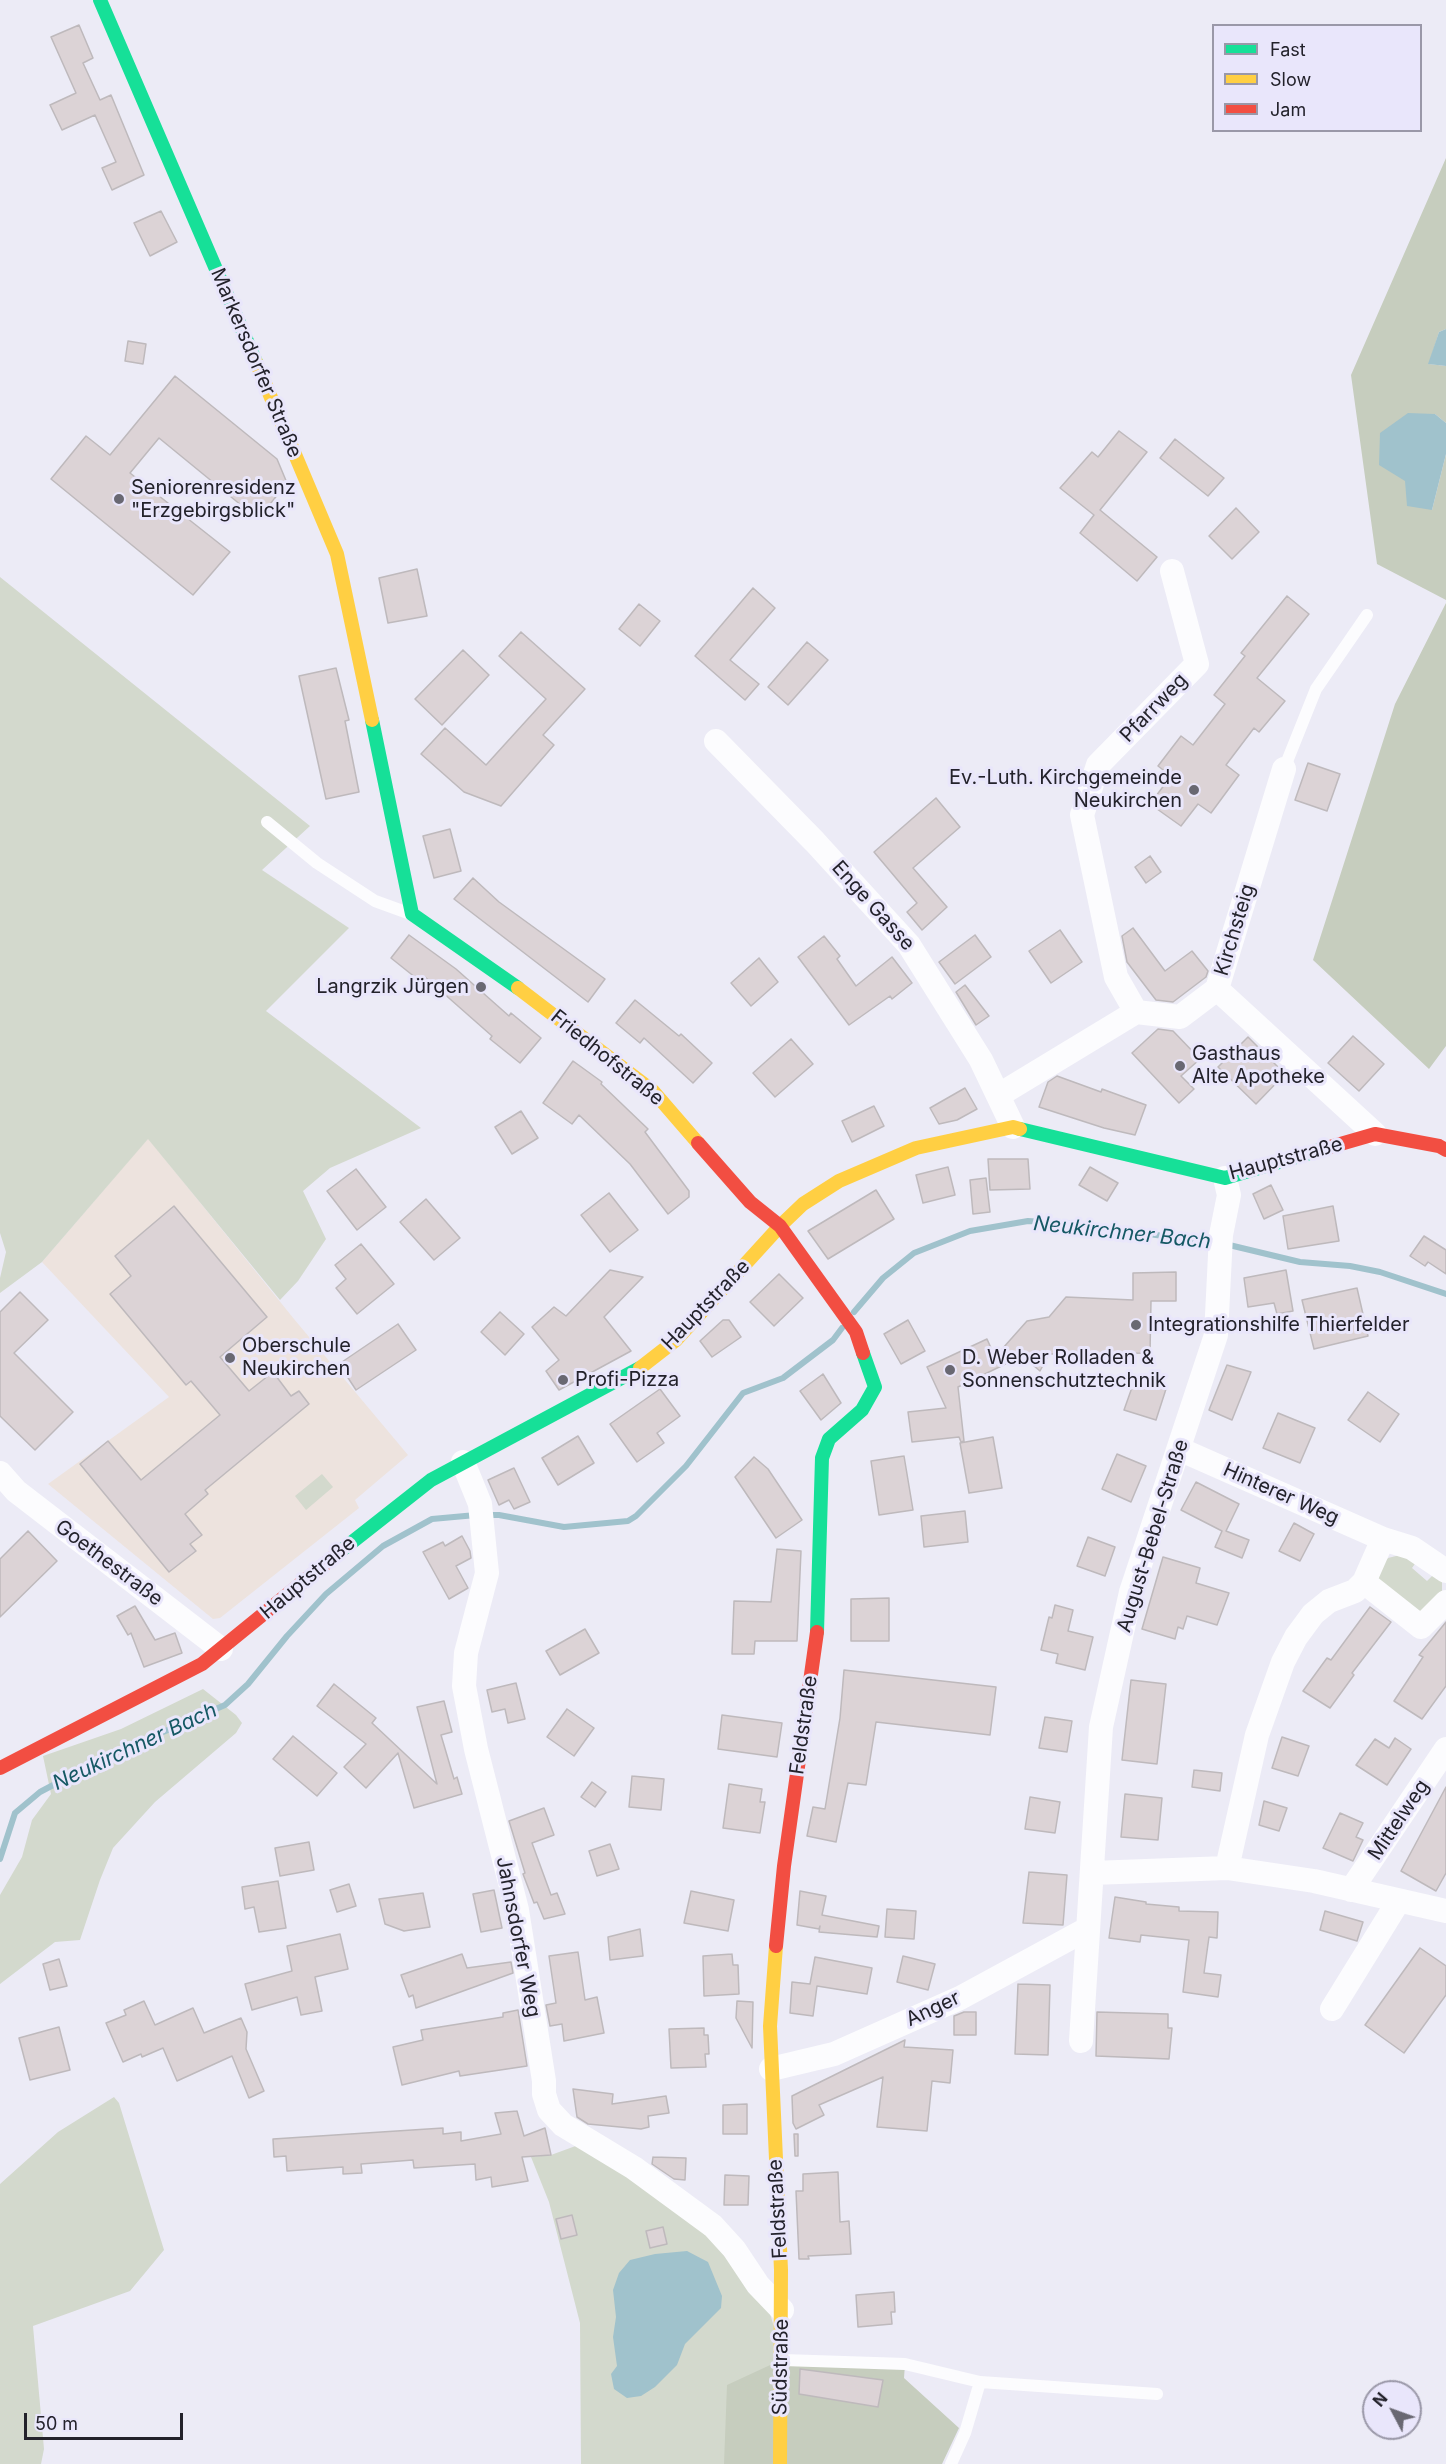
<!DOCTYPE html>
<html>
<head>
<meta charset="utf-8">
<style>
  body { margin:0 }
  #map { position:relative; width:1446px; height:2464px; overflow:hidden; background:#ecebf6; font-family:Inter,sans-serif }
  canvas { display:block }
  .legend { position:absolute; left:1212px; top:24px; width:210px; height:108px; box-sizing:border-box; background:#e9e6fb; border:2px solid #9a98a8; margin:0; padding:8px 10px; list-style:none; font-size:18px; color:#23222b }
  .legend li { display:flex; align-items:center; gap:12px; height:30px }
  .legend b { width:30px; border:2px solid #9a98a8 }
  .north { position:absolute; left:1362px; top:2380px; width:60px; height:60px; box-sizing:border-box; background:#e9e6fb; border:2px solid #9a98a8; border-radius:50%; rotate:311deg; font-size:16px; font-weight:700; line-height:24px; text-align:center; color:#23222b }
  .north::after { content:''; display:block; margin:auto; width:21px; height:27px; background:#696872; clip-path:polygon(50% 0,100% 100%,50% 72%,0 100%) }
  .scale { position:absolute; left:24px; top:2413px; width:159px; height:27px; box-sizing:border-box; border:3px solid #23222b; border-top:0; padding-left:8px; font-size:18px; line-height:21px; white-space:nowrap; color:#23222b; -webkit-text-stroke:4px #e9e6fb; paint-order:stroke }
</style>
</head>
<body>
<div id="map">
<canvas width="1446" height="2464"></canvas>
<ul class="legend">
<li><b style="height:8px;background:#16e098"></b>Fast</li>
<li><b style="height:8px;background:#ffcf43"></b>Slow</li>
<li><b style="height:8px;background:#f24e42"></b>Jam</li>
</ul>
<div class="north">N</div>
<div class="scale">50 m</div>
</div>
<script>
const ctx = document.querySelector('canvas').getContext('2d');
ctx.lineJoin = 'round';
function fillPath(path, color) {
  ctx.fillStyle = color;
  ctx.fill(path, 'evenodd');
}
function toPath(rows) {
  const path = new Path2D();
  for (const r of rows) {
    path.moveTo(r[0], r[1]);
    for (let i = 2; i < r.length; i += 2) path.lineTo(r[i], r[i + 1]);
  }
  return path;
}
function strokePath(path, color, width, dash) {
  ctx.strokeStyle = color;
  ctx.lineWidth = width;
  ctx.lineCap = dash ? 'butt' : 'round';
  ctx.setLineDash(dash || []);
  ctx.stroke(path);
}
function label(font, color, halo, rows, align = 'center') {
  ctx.font = font + ' Inter,sans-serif';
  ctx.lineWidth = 6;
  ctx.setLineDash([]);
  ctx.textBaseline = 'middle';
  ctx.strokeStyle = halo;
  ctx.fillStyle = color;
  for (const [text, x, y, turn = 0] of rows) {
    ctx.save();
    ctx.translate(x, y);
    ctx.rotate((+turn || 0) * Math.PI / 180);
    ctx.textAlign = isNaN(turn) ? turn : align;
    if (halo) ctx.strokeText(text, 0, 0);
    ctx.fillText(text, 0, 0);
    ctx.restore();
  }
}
const education = toPath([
  [148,1138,294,1319,408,1455,355,1500,359,1508,220,1618,213,1619,48,1484,169,1397,42,1262]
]);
const green = toPath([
  [0,577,310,826,262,870,349,928,266,1011,421,1128,330,1168,303,1191,326,1239,298,1281,280,1300,148,1139,42,1262,0,1293,0,1278,6,1252,0,1233],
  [322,1474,333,1487,306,1510,295,1496],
  [1400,1555,1417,1561,1412,1568,1427,1581,1434,1574,1442,1582,1442,1594,1423,1613,1379,1586,1378,1571,1382,1564,1388,1558],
  [203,1689,236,1715,242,1723,236,1733,155,1802,113,1848,100,1880,80,1940,55,1942,0,1984,0,1895,22,1857,32,1820,51,1794,43,1756,121,1729],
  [114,2097,119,2103,164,2250,130,2291,33,2326,44,2449,41,2464,0,2464,0,2184,58,2132],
  [581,2144,659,2193,762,2286,776,2334,774,2464,581,2464,580,2323,549,2202,531,2157,551,2155]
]);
const forest = toPath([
  [1446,158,1446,329,1439,332,1429,364,1446,366,1446,423,1435,414,1405,481,1432,510,1446,454,1446,600,1377,564,1351,375],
  [1446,603,1446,1046,1429,1069,1313,960,1395,704],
  [781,2360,905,2364,904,2378,959,2428,942,2464,724,2464,727,2385]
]);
const water = toPath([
  [1446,329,1446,366,1428,364,1439,332],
  [1408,413,1435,414,1446,423,1446,454,1432,510,1407,506,1405,481,1379,465,1380,433],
  [687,2251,708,2262,722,2296,721,2308,685,2344,677,2365,655,2387,641,2396,627,2398,614,2389,611,2374,617,2366,613,2337,616,2317,613,2290,619,2273,630,2260,655,2254]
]);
const stream = toPath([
  [1225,1244,1300,1262,1350,1266,1380,1272,1446,1294],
  [854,1312,883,1278,914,1253,970,1231,1028,1221,1075,1224,1215,1243],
  [486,1515,499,1515,564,1527,628,1521,636,1516,686,1466,743,1393,783,1378,833,1340,842,1328],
  [0,1859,15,1813,40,1792,108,1756,225,1705,248,1684,287,1636,326,1594,383,1546,432,1519,476,1515]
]);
const building = toPath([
  [79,25,93,58,83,63,100,100,111,95,144,175,112,190,102,168,116,162,95,115,62,130,50,105,76,93,51,37,79,25],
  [161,211,177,242,150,256,134,223,161,211],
  [128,341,146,344,143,364,125,361,128,341],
  [175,376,277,459,287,483,258,519,159,438,130,473,230,552,193,595,51,479,86,436,110,455,175,376],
  [1119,431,1147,452,1100,510,1157,557,1137,581,1080,533,1094,515,1060,488,1092,452,1098,457,1119,431],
  [1175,439,1224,478,1208,496,1160,458,1175,439],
  [1236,508,1259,532,1232,559,1209,536,1236,508],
  [417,569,427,616,388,623,379,578,417,569],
  [753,588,775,608,730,660,759,684,745,700,695,656,753,588],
  [1287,596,1309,614,1257,678,1285,701,1259,732,1254,728,1226,765,1239,775,1211,813,1198,804,1181,826,1150,804,1171,776,1158,766,1181,736,1193,745,1225,704,1214,695,1245,656,1241,653,1287,596],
  [639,604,660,621,640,646,619,629,639,604],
  [521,632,585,689,543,735,554,745,501,806,464,792,421,754,445,728,486,765,546,699,499,656,521,632],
  [807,642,828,660,788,705,768,687,807,642],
  [463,650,489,675,442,725,415,699,463,650],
  [336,668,349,720,345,721,359,792,326,799,299,676,336,668],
  [1308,763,1340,774,1327,811,1295,800,1308,763],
  [936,798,960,827,913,868,947,907,922,930,907,912,917,903,874,852,936,798],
  [450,829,461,871,434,878,423,836,450,829],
  [1150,856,1161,872,1146,883,1135,867,1150,856],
  [473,878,499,902,605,979,588,1002,454,899,473,878],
  [1133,928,1165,971,1192,951,1208,971,1206,977,1173,1002,1156,1000,1127,962,1122,936,1133,928],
  [1060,930,1082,962,1051,983,1029,951,1060,930],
  [409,935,456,969,509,1016,511,1013,541,1038,520,1063,490,1039,492,1036,425,977,421,982,391,958,409,935],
  [975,935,991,957,955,984,939,962,975,935],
  [824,936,840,956,837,959,856,986,892,957,912,983,892,999,890,996,849,1025,798,957,824,936],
  [759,958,778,982,751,1006,731,983,759,958],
  [965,985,989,1016,976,1025,956,992,965,985],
  [635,1000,679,1036,681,1034,712,1063,693,1083,644,1038,640,1043,616,1023,635,1000],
  [1158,1029,1173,1031,1200,1059,1181,1076,1194,1089,1179,1103,1132,1053,1158,1029],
  [1353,1036,1384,1064,1359,1091,1328,1063,1353,1036],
  [1248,1037,1285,1074,1256,1104,1218,1067,1248,1037],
  [791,1039,813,1064,775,1097,753,1073,791,1039],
  [573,1061,602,1082,601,1084,648,1129,645,1132,689,1191,689,1197,668,1214,630,1164,579,1115,572,1124,543,1103,573,1061],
  [1057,1076,1101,1092,1102,1089,1146,1105,1135,1135,1104,1128,1039,1107,1048,1082,1057,1076],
  [965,1088,977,1109,957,1120,939,1124,930,1108,965,1088],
  [874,1106,884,1126,852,1142,842,1121,874,1106],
  [521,1111,538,1138,512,1154,495,1127,521,1111],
  [988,1159,1028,1159,1030,1189,990,1190,988,1159],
  [948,1167,955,1195,923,1203,916,1175,948,1167],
  [1090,1167,1118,1183,1107,1201,1079,1185,1090,1167],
  [356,1169,386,1207,357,1230,327,1191,356,1169],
  [986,1178,990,1212,973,1214,970,1180,986,1178],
  [1271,1185,1283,1210,1264,1219,1253,1194,1271,1185],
  [876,1190,894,1219,828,1259,808,1231,876,1190],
  [609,1193,638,1230,610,1252,581,1215,609,1193],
  [426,1199,460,1238,434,1260,400,1222,426,1199],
  [174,1206,267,1317,220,1357,249,1391,273,1372,291,1396,299,1391,309,1404,205,1490,208,1494,185,1514,202,1535,190,1544,196,1551,169,1572,80,1464,108,1441,141,1480,220,1415,191,1381,186,1385,110,1294,131,1276,115,1256,174,1206],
  [1333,1206,1339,1241,1288,1249,1283,1216,1333,1206],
  [1424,1236,1446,1250,1446,1274,1428,1262,1425,1266,1410,1256,1424,1236],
  [361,1244,394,1284,357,1314,336,1288,346,1279,335,1265,361,1244],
  [610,1270,643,1277,604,1317,631,1351,559,1390,546,1371,559,1360,532,1327,554,1307,566,1316,610,1270],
  [1286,1270,1293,1311,1277,1314,1274,1303,1248,1307,1244,1278,1286,1270],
  [1176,1272,1176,1301,1151,1301,1150,1353,1049,1354,1040,1371,1022,1356,958,1387,964,1441,961,1442,959,1437,912,1442,908,1412,946,1408,927,1367,987,1339,995,1357,1027,1321,1049,1317,1066,1297,1133,1300,1133,1273,1176,1272],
  [779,1274,803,1298,774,1326,750,1302,779,1274],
  [1357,1288,1368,1336,1314,1349,1302,1300,1357,1288],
  [20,1292,48,1320,14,1353,73,1412,35,1450,0,1416,0,1312,20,1292],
  [500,1312,524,1334,505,1355,481,1332,500,1312],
  [723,1320,729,1320,741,1337,712,1357,700,1341,723,1320],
  [908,1320,925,1351,901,1364,884,1334,908,1320],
  [398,1324,416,1350,356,1390,339,1364,398,1324],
  [1227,1365,1251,1372,1232,1420,1209,1410,1227,1365],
  [823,1374,841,1403,821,1420,800,1391,823,1374],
  [1135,1379,1166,1389,1156,1420,1124,1410,1135,1379],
  [660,1389,680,1416,657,1433,664,1443,637,1462,610,1424,660,1389],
  [1368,1392,1399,1414,1380,1442,1348,1420,1368,1392],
  [1278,1413,1315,1428,1300,1463,1263,1448,1278,1413],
  [578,1436,594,1463,558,1485,542,1458,578,1436],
  [993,1437,1002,1488,969,1493,960,1443,993,1437],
  [1117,1454,1146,1466,1131,1502,1102,1489,1117,1454],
  [904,1456,913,1510,879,1515,871,1461,904,1456],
  [754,1457,768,1469,802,1520,776,1538,735,1477,754,1457],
  [514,1468,530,1502,514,1509,509,1500,499,1505,488,1480,514,1468],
  [1196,1482,1239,1504,1226,1531,1249,1540,1242,1558,1215,1547,1222,1531,1181,1510,1196,1482],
  [965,1511,968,1542,924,1547,921,1516,965,1511],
  [1294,1523,1314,1534,1300,1561,1279,1551,1294,1523],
  [28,1531,57,1561,0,1617,0,1559,28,1531],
  [462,1536,470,1551,471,1558,456,1566,468,1588,449,1599,423,1552,443,1542,445,1546,462,1536],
  [1088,1537,1115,1547,1105,1576,1077,1566,1088,1537],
  [777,1549,801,1551,797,1641,755,1641,754,1654,732,1654,734,1601,771,1602,777,1549],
  [1163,1557,1200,1568,1196,1583,1229,1593,1217,1625,1187,1616,1183,1629,1178,1627,1175,1639,1142,1629,1163,1557],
  [889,1598,889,1641,851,1641,851,1599,889,1598],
  [1055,1605,1073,1610,1068,1631,1093,1637,1085,1670,1056,1663,1058,1654,1041,1650,1049,1617,1052,1618,1055,1605],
  [135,1606,155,1640,175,1633,182,1653,144,1667,131,1633,128,1635,117,1616,135,1606],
  [1370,1607,1391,1622,1352,1673,1354,1675,1330,1708,1303,1691,1327,1658,1331,1660,1370,1607],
  [1446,1622,1446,1686,1422,1719,1394,1701,1423,1657,1419,1655,1446,1622],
  [585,1629,599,1653,560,1675,546,1651,585,1629],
  [844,1670,996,1687,990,1735,876,1722,866,1785,848,1783,836,1842,807,1836,813,1807,825,1809,840,1718,844,1670],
  [1131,1680,1166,1684,1157,1764,1122,1760,1131,1680],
  [516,1683,525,1719,508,1723,505,1709,492,1712,487,1690,516,1683],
  [334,1684,376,1718,372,1723,437,1784,417,1707,444,1701,452,1732,441,1735,454,1779,457,1777,462,1794,414,1808,398,1753,366,1788,344,1767,366,1744,317,1706,334,1684],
  [567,1709,594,1728,574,1756,547,1737,567,1709],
  [722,1715,782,1723,777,1757,718,1749,722,1715],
  [1045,1717,1072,1721,1067,1752,1039,1748,1045,1717],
  [293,1736,337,1773,317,1796,273,1759,293,1736],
  [1282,1737,1309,1746,1298,1776,1272,1768,1282,1737],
  [1395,1738,1411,1749,1387,1785,1356,1765,1375,1739,1389,1748,1395,1738],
  [1194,1770,1222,1773,1220,1791,1192,1787,1194,1770],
  [632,1776,664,1779,661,1810,629,1807,632,1776],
  [592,1782,606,1792,595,1807,581,1797,592,1782],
  [729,1784,762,1789,760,1802,765,1802,760,1833,723,1828,729,1784],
  [1446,1787,1446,1873,1436,1891,1401,1871,1446,1787],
  [1125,1794,1162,1798,1158,1840,1121,1837,1125,1794],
  [1030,1797,1060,1802,1055,1833,1025,1829,1030,1797],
  [1264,1801,1287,1808,1279,1831,1259,1825,1264,1801],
  [544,1808,554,1835,532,1843,551,1895,557,1893,565,1914,544,1919,537,1902,534,1903,523,1874,525,1873,509,1821,544,1808],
  [1340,1813,1363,1823,1356,1837,1363,1840,1353,1861,1323,1848,1340,1813],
  [309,1842,314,1870,280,1876,275,1848,309,1842],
  [610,1844,619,1869,597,1876,589,1851,610,1844],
  [1029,1872,1067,1875,1063,1925,1023,1923,1029,1872],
  [278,1881,286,1928,259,1932,254,1907,245,1909,242,1887,278,1881],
  [349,1884,356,1906,337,1912,330,1890,349,1884],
  [494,1890,502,1928,481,1932,473,1894,494,1890],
  [691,1891,734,1900,728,1931,684,1923,691,1891],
  [800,1891,826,1896,822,1915,879,1926,877,1937,819,1932,820,1926,819,1929,797,1925,800,1891],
  [423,1893,430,1927,404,1931,385,1924,379,1899,423,1893],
  [1115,1897,1146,1902,1146,1904,1179,1907,1179,1911,1218,1912,1217,1938,1209,1937,1204,1973,1221,1975,1218,1997,1183,1992,1189,1940,1141,1935,1140,1942,1109,1938,1115,1897],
  [887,1909,916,1911,914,1939,885,1937,887,1909],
  [1325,1911,1363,1922,1357,1941,1320,1930,1325,1911],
  [640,1929,643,1956,610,1960,608,1937,640,1929],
  [340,1934,348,1969,315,1977,322,2011,301,2015,297,1997,252,2010,245,1984,292,1971,287,1946,340,1934],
  [1420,1948,1446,1966,1446,1995,1404,2053,1365,2025,1420,1948],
  [578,1952,585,2000,597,1997,604,2033,564,2041,562,2024,550,2026,546,2005,556,2003,549,1956,578,1952],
  [462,1954,467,1968,511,1962,513,1973,416,2008,413,1995,409,1997,401,1975,462,1954],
  [732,1954,733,1965,738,1965,739,1994,704,1996,703,1956,732,1954],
  [903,1956,935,1964,928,1990,897,1982,903,1956],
  [815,1957,872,1968,867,1994,817,1986,813,2016,790,2013,792,1982,810,1984,815,1957],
  [59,1959,67,1986,50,1990,43,1964,59,1959],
  [1018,1984,1050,1985,1048,2055,1015,2054,1018,1984],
  [144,2001,155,2025,193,2008,204,2033,241,2018,247,2032,246,2049,264,2091,249,2098,232,2056,177,2081,163,2048,142,2057,141,2054,123,2062,106,2023,126,2015,124,2010,144,2001],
  [737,2001,753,2002,752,2048,736,2018,737,2001],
  [518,2010,527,2066,460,2076,459,2071,402,2085,393,2047,423,2040,421,2030,503,2017,503,2013,518,2010],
  [964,2012,976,2012,976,2035,954,2035,954,2016,964,2012],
  [1097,2012,1168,2014,1168,2028,1172,2028,1169,2059,1096,2056,1097,2012],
  [59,2027,70,2070,30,2080,19,2038,59,2027],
  [704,2028,704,2035,708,2035,709,2054,705,2054,706,2067,671,2068,669,2029,704,2028],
  [905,2040,904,2047,953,2050,950,2083,932,2081,927,2131,877,2127,883,2077,819,2105,824,2115,796,2129,793,2123,792,2096,905,2040],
  [573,2089,613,2094,612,2104,666,2096,669,2113,648,2116,649,2127,641,2129,588,2124,577,2117,573,2089],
  [747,2104,747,2134,723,2134,723,2105,747,2104],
  [517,2111,524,2136,545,2128,551,2155,522,2157,528,2181,492,2187,491,2177,476,2180,475,2164,414,2168,413,2160,361,2164,362,2173,343,2174,343,2167,287,2171,286,2156,274,2157,273,2139,443,2128,443,2134,461,2132,461,2141,501,2134,495,2113,517,2111],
  [794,2134,798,2134,798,2156,795,2156,794,2134],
  [653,2157,686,2158,685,2180,674,2179,652,2164,653,2157],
  [838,2172,840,2222,849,2221,851,2254,808,2256,809,2259,799,2259,796,2191,803,2191,803,2174,838,2172],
  [725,2175,749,2176,748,2205,724,2205,725,2175],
  [572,2215,577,2235,561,2239,556,2219,572,2215],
  [663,2227,667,2244,650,2248,646,2231,663,2227],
  [894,2292,895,2312,891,2312,892,2324,858,2327,856,2295,894,2292],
  [800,2369,883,2380,878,2407,799,2394,800,2369]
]);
const lane = toPath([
  [1284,769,1316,689,1367,615],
  [267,822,317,863,375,901,408,913],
  [783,2360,905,2364,980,2382,965,2433,951,2464],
  [980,2382,1157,2394]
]);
const street = toPath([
  [716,741,815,842,909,945,981,1060,1013,1127],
  [1217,989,1284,769],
  [1217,989,1375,1134],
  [1136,1012,1116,977,1082,815,1098,765,1197,664,1172,571],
  [999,1095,1136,1012,1180,1017,1217,989],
  [1179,1449,1383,1539,1412,1548,1446,1571],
  [463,1462,480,1504,487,1573,466,1653,464,1686,476,1749,517,1910,544,2081,544,2094,549,2110,563,2125,634,2168,713,2226,734,2249,758,2285,782,2310],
  [0,1473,16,1491,221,1649],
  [1364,1582,1421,1627,1446,1602],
  [1227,1868,1257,1735,1283,1662,1296,1637,1313,1614,1329,1601,1355,1591,1364,1582,1383,1539],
  [1092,1873,1227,1868,1314,1881,1446,1911],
  [1351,1890,1446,1749],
  [1332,2009,1398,1902],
  [1081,2041,1101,1727,1131,1592,1216,1335,1221,1235,1229,1195,1225,1178],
  [771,2069,834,2054,960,1998,1087,1929]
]);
const fast = toPath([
  [100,0,256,362],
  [372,720,412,914,518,988],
  [1020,1129,1225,1178,1323,1149],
  [342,1550,431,1480,640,1368],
  [817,1632,822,1458,829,1439,862,1410,875,1387,863,1353]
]);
const slow = toPath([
  [256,362,337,554,372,720],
  [518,988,653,1091,698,1143],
  [640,1368,676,1340,780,1226,803,1204,839,1181,916,1148,1013,1127,1020,1129],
  [776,1946,770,2026,781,2270,780,2464]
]);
const jam = toPath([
  [698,1143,750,1202,780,1226,856,1332,863,1353],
  [1323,1149,1375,1134,1439,1146,1446,1150],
  [0,1768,202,1664,342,1550],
  [776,1946,784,1866,817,1632]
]);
const markers = [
  [119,499,6,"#696872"],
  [1194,790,6,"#696872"],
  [481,987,6,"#696872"],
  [1180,1066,6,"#696872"],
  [1136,1325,6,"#696872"],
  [230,1358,6,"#696872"],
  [950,1370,6,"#696872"],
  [563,1380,6,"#696872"]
];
const streetNames = [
  ["Markersdorfer Straße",256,363,67],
  ["Pfarrweg",1154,708,-46],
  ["Enge Gasse",873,906,48],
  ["Kirchsteig",1235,930,-73],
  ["Friedhofstraße",607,1058,39],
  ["Hauptstraße",1286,1159,-15],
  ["Hauptstraße",706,1305,-46],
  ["Hinterer Weg",1281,1494,24],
  ["August-Bebel-Straße",1153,1536,-73],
  ["Goethestraße",109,1563,37],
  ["Hauptstraße",308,1578,-40],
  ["Feldstraße",804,1725,-82],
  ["Mittelweg",1399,1820,-56],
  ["Jahnsdorfer Weg",518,1937,79],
  ["Anger",933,2009,-25],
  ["Feldstraße",778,2209,-93],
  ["Südstraße",781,2367,-89]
];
const poiNames = [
  ["Seniorenresidenz",131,488],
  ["\"Erzgebirgsblick\"",131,511],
  ["Ev.-Luth. Kirchgemeinde",1182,778,"right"],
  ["Neukirchen",1182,801,"right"],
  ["Langrzik Jürgen",469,987,"right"],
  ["Gasthaus",1192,1054],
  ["Alte Apotheke",1192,1077],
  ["Integrationshilfe Thierfelder",1148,1325],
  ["Oberschule",242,1346],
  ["Neukirchen",242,1369],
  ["D. Weber Rolladen &",962,1358],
  ["Sonnenschutztechnik",962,1381],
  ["Profi-Pizza",575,1380]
];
const waterNames = [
  ["Neukirchner Bach",1122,1233,6],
  ["Neukirchner Bach",135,1747,-25]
];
fillPath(education, '#ede3de');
fillPath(green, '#d3d9cd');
fillPath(forest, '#c6cdbe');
fillPath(water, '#a0c2cc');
strokePath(stream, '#a0c2cc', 6);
fillPath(building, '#dcd3d6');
strokePath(building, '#beb9bc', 1.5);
strokePath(lane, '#fcfcfe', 12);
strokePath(street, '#fcfcfe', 24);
strokePath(fast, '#16e098', 14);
strokePath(slow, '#ffcf43', 14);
strokePath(jam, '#f24e42', 14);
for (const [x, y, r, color] of markers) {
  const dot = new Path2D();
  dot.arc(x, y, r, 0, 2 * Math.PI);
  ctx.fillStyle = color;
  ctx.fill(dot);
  strokePath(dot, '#e9e6fb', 2);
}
label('20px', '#23222b', '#e9e6fb', streetNames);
label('20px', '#23222b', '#e9e6fb', poiNames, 'left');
label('italic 21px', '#155864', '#e9e6fb', waterNames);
</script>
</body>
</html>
